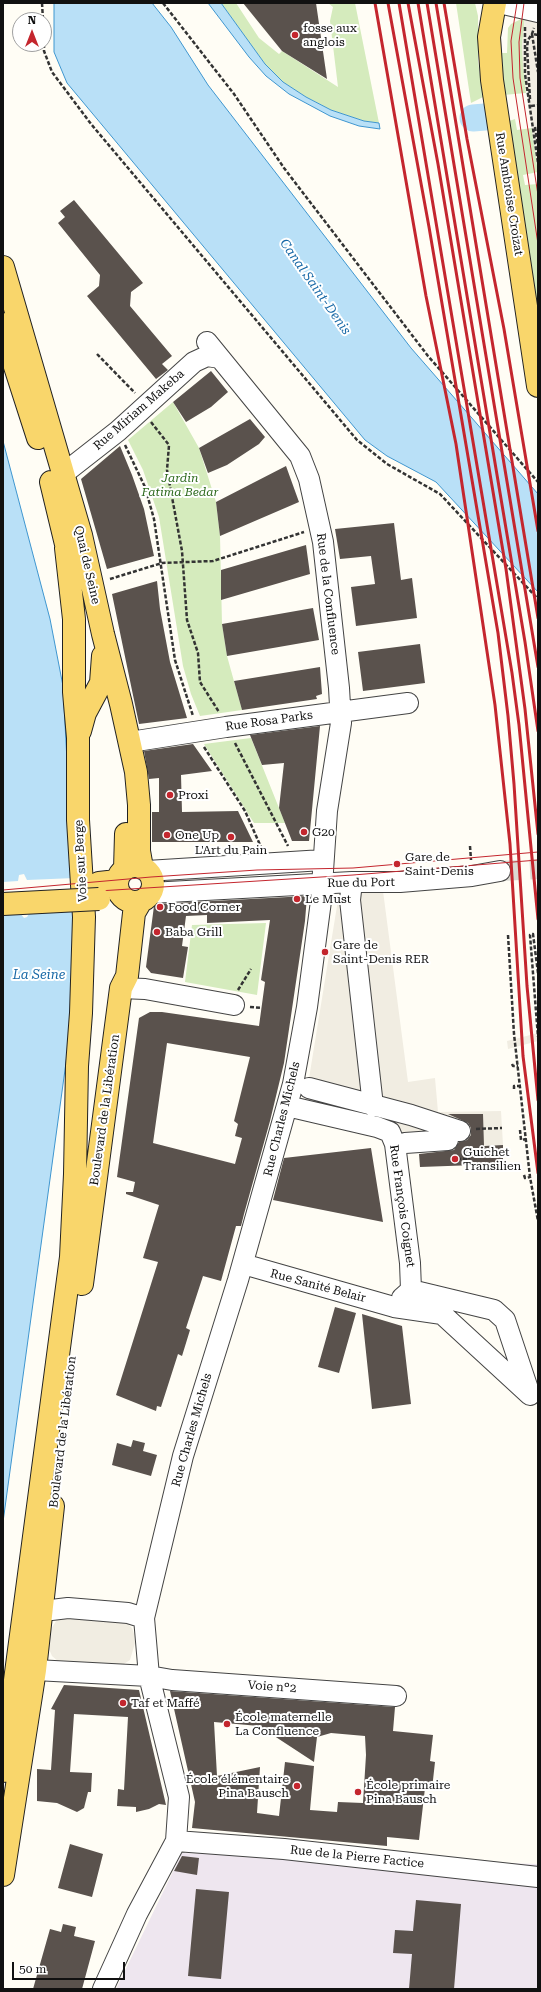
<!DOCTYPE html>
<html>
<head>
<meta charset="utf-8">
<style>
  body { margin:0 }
  #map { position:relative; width:541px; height:1992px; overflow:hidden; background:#fffdf5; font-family:"Roboto Serif",serif }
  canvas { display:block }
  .frame { position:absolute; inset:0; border:4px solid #111; pointer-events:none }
  .north { position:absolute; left:12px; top:12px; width:40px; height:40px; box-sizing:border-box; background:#fff; border:1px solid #a0a0a0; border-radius:50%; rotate:0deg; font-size:11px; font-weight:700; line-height:16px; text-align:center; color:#111 }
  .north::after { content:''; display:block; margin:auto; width:14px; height:18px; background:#c4262e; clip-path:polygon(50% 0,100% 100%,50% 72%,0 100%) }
  .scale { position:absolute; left:12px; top:1962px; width:113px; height:18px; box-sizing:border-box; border:2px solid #111; border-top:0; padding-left:5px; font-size:12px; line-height:14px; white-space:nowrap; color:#111; -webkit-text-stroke:3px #fff; paint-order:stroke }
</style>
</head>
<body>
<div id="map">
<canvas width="541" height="1992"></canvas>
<div class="frame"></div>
<div class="north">N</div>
<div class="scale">50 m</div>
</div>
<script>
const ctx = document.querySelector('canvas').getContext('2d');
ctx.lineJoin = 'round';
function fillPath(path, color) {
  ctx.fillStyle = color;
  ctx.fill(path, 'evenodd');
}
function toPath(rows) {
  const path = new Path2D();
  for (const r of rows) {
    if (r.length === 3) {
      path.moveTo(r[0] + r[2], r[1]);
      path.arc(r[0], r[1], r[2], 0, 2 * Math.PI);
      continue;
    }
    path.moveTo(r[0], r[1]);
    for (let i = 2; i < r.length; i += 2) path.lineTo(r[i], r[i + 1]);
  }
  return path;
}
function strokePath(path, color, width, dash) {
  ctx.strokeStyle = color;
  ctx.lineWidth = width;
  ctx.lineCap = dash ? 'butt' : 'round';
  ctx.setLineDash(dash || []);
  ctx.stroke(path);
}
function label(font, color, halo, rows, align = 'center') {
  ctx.font = font + ' "Roboto Serif",serif';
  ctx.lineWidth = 4;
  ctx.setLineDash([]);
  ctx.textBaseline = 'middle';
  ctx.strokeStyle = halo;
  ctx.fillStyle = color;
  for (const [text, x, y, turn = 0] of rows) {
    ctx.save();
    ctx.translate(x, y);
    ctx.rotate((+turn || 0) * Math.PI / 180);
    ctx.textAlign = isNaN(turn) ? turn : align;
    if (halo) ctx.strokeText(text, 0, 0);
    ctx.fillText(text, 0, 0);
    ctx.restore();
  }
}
const industrial = toPath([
  [182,1853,538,1864,538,1989,116,1989]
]);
const green = toPath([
  [221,3,236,3,259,38,279,54,282,51,338,87,330,21,333,7,328,3,355,3,379,123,364,121,331,110,306,97,283,82,265,64],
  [456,3,475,3,478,16,478,61,483,97,471,103],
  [525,17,522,46,526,93,503,95,502,53,507,53,508,28,511,24],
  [515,119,517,130,532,128,538,172,523,175,525,185,538,184,538,312,509,121],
  [173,402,199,448,216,502,220,536,222,624,227,656,242,710,200,716,191,694,183,666,159,517,143,470,128,440],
  [251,738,285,823,254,823,204,744],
  [266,923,257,995,185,982,192,925]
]);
const plaza = toPath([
  [525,17,538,17,538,173,523,67,522,46],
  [383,891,408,1082,435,1078,438,1112,501,1111,503,1145,443,1147,404,1136,400,1129,392,1124,305,1103,337,906,336,895],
  [538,1033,538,1041,508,1049,507,1041],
  [59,1616,126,1622,132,1628,134,1634,135,1643,130,1660,119,1667,59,1662,52,1656,49,1649,50,1631]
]);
const water = toPath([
  [54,3,152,3,171,27,208,85,411,348,538,494,538,592,436,482,387,456,365,440,67,83,54,52,54,3],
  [208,3,221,3,265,64,283,82,306,97,331,110,364,121,379,123,380,129,359,126,330,116,289,94,266,76,249,57,208,3],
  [3,441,50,619,63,686,75,911,71,1026,3,1522,3,441]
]);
const pier = toPath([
  [24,874,27,880,75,878,77,909,30,912,27,917,24,918,20,913,3,914,3,882,18,881,19,875]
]);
const river = toPath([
  [473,118,485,117]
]);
const building = toPath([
  [243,3,316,3,327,79,282,51],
  [74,200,143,283,131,292,130,306,172,356,162,364,168,370,156,379,87,296,99,286,100,275,58,223,65,217,60,211],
  [211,371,228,392,211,407,186,422,173,402],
  [250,419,265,437,259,444,227,465,208,473,199,448],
  [120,446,132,475,144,509,154,556,107,569,81,479],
  [286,466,299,502,220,536,216,502],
  [394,523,401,580,412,578,417,618,356,626,351,587,375,584,371,556,340,559,335,529],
  [306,545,310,574,221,600,221,570],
  [157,581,160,609,170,662,187,718,139,724,112,594],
  [313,608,319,640,227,656,222,624],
  [420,644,425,683,363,691,358,652],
  [320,667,322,694,316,696,317,699,242,710,234,681],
  [320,726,309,841,292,841,279,808,284,763,262,765,250,735],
  [193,744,212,771,181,775,182,812,238,811,253,842,152,842,152,812,159,812,159,778,149,779,144,751],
  [307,896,305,921,284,1063,270,1121,244,1214,241,1226,236,1226,221,1281,203,1276,186,1328,190,1330,182,1356,178,1354,161,1407,157,1406,156,1411,116,1395,158,1262,143,1258,159,1205,126,1194,126,1192,133,1192,135,1182,117,1177,139,1018,150,1012,162,1012,259,1026,265,982,261,980,270,920,207,923,207,915,186,916,182,946,188,947,183,978,151,973,146,967,154,906,156,904],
  [167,1043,250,1057,234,1121,238,1124,235,1136,242,1138,235,1164,153,1143],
  [448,1114,483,1114,484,1146,503,1145,503,1164,420,1167,419,1154,454,1150,459,1142,467,1140,471,1135,471,1128,468,1123],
  [371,1148,383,1222,273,1200,284,1158],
  [335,1307,356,1313,339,1373,318,1367],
  [362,1314,402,1326,411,1404,372,1409],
  [133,1440,145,1443,143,1451,157,1455,151,1476,112,1465,117,1443,131,1447],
  [64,1685,139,1690,166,1805,159,1804,149,1809,136,1812,136,1807,117,1806,118,1789,124,1790,128,1717,74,1714,70,1772,92,1773,91,1792,88,1792,84,1808,77,1812,57,1803,37,1801,37,1769,51,1770,55,1710,51,1709],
  [170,1691,395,1707,393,1731,433,1735,430,1761,435,1762,432,1789,425,1788,419,1840,387,1837,387,1846,192,1828,195,1802],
  [214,1722,259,1726,314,1762,317,1737,331,1733,365,1736,366,1755,363,1803,338,1802,337,1812,310,1810,314,1766,285,1762,279,1816,257,1813,260,1767,217,1776],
  [70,1844,103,1854,92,1897,58,1888],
  [182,1856,199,1858,197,1875,174,1871],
  [196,1889,229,1892,221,1979,188,1976],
  [416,1900,461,1904,454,1989,409,1989,412,1954,393,1953,395,1930,413,1931],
  [63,1924,76,1927,74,1936,95,1941,82,1989,33,1989,50,1929,61,1932]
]);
const minorTunnel = toPath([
  [500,871,538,869]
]);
const path = toPath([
  [42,3,43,20],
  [163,3,234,94,284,168,428,356,538,482],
  [525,27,525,74,538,163],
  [538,35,532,34,538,72],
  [44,44,44,51,52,72,91,124,357,440,387,464,440,494,538,599],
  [530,99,527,47,528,40,532,34,534,28],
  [531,106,538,105],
  [535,127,538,145],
  [97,354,135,393],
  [151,422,169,445,167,470,182,551,187,620,198,653,200,682,219,712],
  [125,445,145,487,154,519,175,660,193,716],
  [110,579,162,563,213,561,304,532],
  [235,743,288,846],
  [204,747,245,811,261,847],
  [470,846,471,860],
  [508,935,514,1034,530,1177,538,1221],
  [538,973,533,934,530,935,538,1037],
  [238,990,251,969],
  [250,1007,262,1008],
  [512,1064,513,1066,518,1066],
  [514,1089,514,1086,520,1086],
  [476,1129,502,1128],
  [520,1130,521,1140,526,1139],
  [457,1159,469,1159,469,1147],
  [524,1175,525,1178,530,1177]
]);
const minor = toPath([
  [499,3,538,12],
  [63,474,118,431,194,362,207,356,220,358],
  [130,742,226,727,408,703],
  [147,871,323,860],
  [352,882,350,900,373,1106],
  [150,893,352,882,400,882,472,876,500,871],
  [121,988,145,989,234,1005],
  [309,1088,411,1115,460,1131],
  [287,1106,377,1127,390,1132,395,1144,410,1263,411,1290,402,1298],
  [405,1143,448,1140],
  [243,1264,394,1307,442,1314,530,1395,505,1320,494,1310,411,1290],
  [27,1617,43,1611,68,1608,128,1613,144,1618],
  [35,1670,149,1676,172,1680,396,1696],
  [176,1841,284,1849,538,1877],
  [103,1989,137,1914,176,1841,179,1797,149,1676,144,1618,183,1456,238,1280,293,1084,307,1007,321,901,327,811,341,723,339,688,323,542,309,479,300,456,207,342]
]);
const major = toPath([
  [495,3,489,37,492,80,538,386],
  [3,267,81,535,103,634,121,704,136,772,139,805,139,851,142,868],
  [3,324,9,348,38,438],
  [51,482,70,561],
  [80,731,85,713,101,683,103,656],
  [135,884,18],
  [125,869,126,834],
  [99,883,117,881],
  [82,1284,121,988,127,976,134,913,141,901],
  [3,1771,71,1257,75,1174,77,1066,81,1013,84,917,78,820,78,738,74,692,74,619,66,548],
  [3,1875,35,1670,53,1506]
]);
const tram = toPath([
  [517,3,511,41,513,78,538,244],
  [524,3,519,42,520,78,538,195],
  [3,890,151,877,257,870,353,868,538,852],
  [3,897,353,875,538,860]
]);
const rail = toPath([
  [375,3,426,296,456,444,495,705,510,844,523,1056,538,1173],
  [388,3,429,227,498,633,508,716,514,784,527,986,538,1100],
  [399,3,512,673,519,725,538,919],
  [408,3,438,164,506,569,525,709,538,834],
  [418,3,525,642,538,731],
  [427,3,538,667],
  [436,3,538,618],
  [444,3,467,139,504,329,538,531]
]);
const majorBridge = toPath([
  [3,904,99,899]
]);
const markers = [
  [295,35,4,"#c4262e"],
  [170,795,4,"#c4262e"],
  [304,832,4,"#c4262e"],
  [167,835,4,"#c4262e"],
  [231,837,4,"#c4262e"],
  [397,864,4,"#c4262e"],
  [297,899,4,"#c4262e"],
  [160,907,4,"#c4262e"],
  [157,932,4,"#c4262e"],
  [325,952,4,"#c4262e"],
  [455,1159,4,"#c4262e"],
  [123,1703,4,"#c4262e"],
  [227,1724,4,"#c4262e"],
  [297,1786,4,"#c4262e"],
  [358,1792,4,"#c4262e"]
];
const poiNames = [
  ["fosse aux",303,28],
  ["anglois",303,42],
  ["Proxi",178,795],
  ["G20",312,832],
  ["One Up",175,835],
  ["L'Art du Pain",231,850,"center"],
  ["Gare de",405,857],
  ["Saint-Denis",405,871],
  ["Le Must",305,899],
  ["Food Corner",168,907],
  ["Baba Grill",165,932],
  ["Gare de",333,945],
  ["Saint-Denis RER",333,959],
  ["Guichet",463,1152],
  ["Transilien",463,1166],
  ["Taf et Maffé",131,1703],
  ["École maternelle",235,1717],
  ["La Confluence",235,1731],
  ["École élémentaire",289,1779,"right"],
  ["Pina Bausch",289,1793,"right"],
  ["École primaire",366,1785],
  ["Pina Bausch",366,1799]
];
const streetNames = [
  ["Rue Ambroise Croizat",509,194,81],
  ["Rue Miriam Makeba",139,410,-41],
  ["Quai de Seine",87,565,77],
  ["Rue de la Confluence",328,594,83],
  ["Rue Rosa Parks",269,721,-8],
  ["Voie sur Berge",81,861,-93],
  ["Rue du Port",361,883,-1],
  ["Boulevard de la Libération",105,1110,-82],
  ["Rue Charles Michels",282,1119,-76],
  ["Rue François Coignet",402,1206,82],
  ["Rue Sanité Belair",318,1286,15],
  ["Rue Charles Michels",192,1430,-74],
  ["Boulevard de la Libération",63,1432,-83],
  ["Voie n°2",272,1687,4],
  ["Rue de la Pierre Factice",357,1857,6]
];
const parkNames = [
  ["Jardin",180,478],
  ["Fatima Bedar",180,492]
];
const waterNames = [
  ["Canal Saint-Denis",315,287,55],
  ["La Seine",39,975]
];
fillPath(industrial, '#eee6ef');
fillPath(green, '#d5ebbd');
fillPath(plaza, '#f1ede2');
fillPath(water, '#b9e0f7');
strokePath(water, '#3f96cf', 1);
fillPath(pier, '#fffdf5');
strokePath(river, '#b9e0f7', 27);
fillPath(building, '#5a524d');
strokePath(minorTunnel, '#dbdad3', 20, [20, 10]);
strokePath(minor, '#444', 22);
strokePath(major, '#222', 24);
strokePath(path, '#333', 2.5, [4, 2]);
strokePath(minor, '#fff', 20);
strokePath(major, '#f9d66b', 22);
strokePath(tram, '#c4262e', 1);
strokePath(rail, '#c4262e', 3);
strokePath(majorBridge, '#222', 24, []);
strokePath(majorBridge, '#f9d66b', 22);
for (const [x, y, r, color] of markers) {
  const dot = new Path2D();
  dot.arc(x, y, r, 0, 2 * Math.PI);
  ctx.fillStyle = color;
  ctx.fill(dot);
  strokePath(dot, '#fff', 1.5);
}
label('12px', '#111', '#fff', poiNames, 'left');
label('12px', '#111', '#fff', streetNames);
label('italic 12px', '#2f6b1f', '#fff', parkNames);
label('italic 13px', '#1768a6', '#fff', waterNames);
</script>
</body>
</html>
